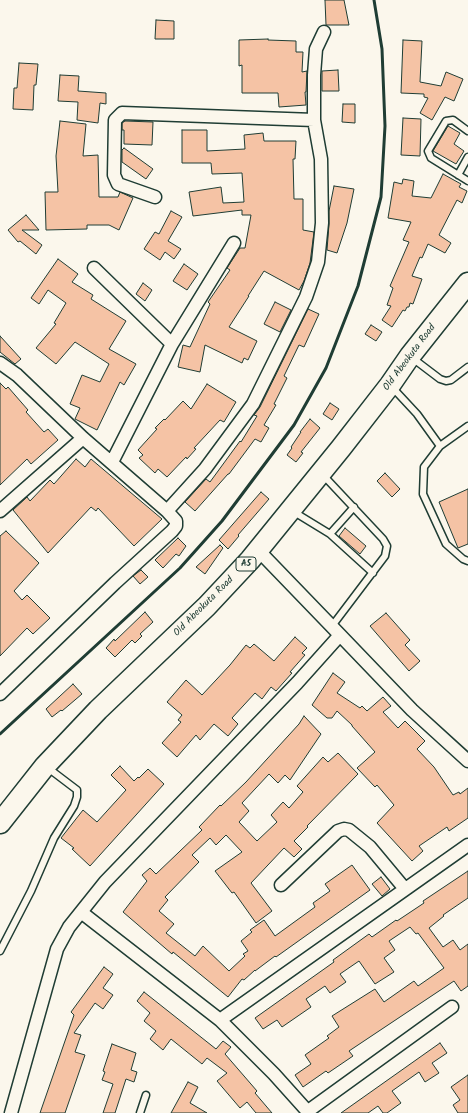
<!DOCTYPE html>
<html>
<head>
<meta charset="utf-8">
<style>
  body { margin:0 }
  canvas { display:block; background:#fbf7ec }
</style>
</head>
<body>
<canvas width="468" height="1113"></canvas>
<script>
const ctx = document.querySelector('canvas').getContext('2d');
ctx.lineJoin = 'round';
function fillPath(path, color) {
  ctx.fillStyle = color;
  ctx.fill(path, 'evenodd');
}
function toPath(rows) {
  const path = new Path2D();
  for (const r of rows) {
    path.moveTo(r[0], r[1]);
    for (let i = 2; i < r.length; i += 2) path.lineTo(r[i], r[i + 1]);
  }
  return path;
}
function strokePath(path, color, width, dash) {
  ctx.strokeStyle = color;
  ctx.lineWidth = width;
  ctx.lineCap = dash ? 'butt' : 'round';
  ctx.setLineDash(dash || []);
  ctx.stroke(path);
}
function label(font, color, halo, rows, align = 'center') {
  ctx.font = font + ' Kalam,sans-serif';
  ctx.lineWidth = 3.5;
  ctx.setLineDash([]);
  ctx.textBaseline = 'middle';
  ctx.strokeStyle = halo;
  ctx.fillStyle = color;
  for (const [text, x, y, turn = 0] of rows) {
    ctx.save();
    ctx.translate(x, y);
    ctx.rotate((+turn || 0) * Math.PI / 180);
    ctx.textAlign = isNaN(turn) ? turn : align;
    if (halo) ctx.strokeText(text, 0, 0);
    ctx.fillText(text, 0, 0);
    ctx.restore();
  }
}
const building = toPath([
  [325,0,344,0,349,25,326,25,325,0],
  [156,20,174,21,174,39,155,39,156,20],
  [268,39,268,40,296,41,296,52,303,52,302,72,307,71,306,92,305,92,306,105,279,107,278,93,242,93,242,65,239,66,239,40,268,39],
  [403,40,422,41,420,82,441,86,446,72,463,79,454,101,445,97,432,120,420,113,428,98,424,97,424,94,401,93,403,40],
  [19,63,38,64,36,85,34,85,33,110,13,109,14,88,17,88,19,63],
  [338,70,339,91,322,91,322,71,338,70],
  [60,75,79,76,78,91,106,93,106,104,100,103,98,123,77,120,78,102,58,101,60,75],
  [343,104,355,104,355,123,342,122,343,104],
  [403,118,421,119,420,156,401,155,403,118],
  [60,121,86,124,83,156,98,155,99,197,118,197,120,192,133,198,119,230,109,225,87,225,87,229,46,230,45,192,58,192,56,156,60,121],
  [125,121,153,122,152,145,124,144,124,130,122,130,122,123,125,121],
  [448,126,460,133,454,144,464,151,456,164,433,151,448,126],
  [182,130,207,130,207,151,245,149,244,135,263,133,264,141,296,141,295,159,293,159,294,199,303,199,303,230,314,232,310,263,304,281,299,290,264,271,248,296,249,296,229,327,257,341,248,360,244,358,242,363,205,345,200,372,178,367,183,345,190,347,210,304,208,302,230,270,227,268,240,248,245,248,251,215,242,215,242,210,193,216,189,192,221,187,223,203,244,202,242,173,212,174,211,163,182,163,182,130],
  [124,148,153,169,146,179,122,162,122,150,124,148],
  [443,174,461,184,459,187,467,191,462,203,457,200,439,235,451,243,445,253,428,244,422,258,420,257,412,276,422,279,413,304,410,303,409,307,407,307,405,311,403,310,392,327,382,320,391,306,387,305,393,288,390,286,409,242,403,240,411,222,388,218,394,182,402,184,403,179,414,181,412,196,431,198,443,174],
  [334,186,354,189,347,223,337,253,327,250,329,224,329,211,334,186],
  [171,211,182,217,168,241,181,249,174,259,165,252,160,260,144,249,155,232,159,234,171,211],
  [26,215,39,230,22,230,42,245,36,254,20,241,18,242,8,230,26,215],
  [58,259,78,274,72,282,93,295,91,299,126,321,109,349,136,364,124,385,120,382,97,430,75,419,80,408,70,404,82,375,100,382,109,364,75,342,56,364,36,348,56,324,54,323,66,303,48,290,39,304,31,298,58,259],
  [184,264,198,274,187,290,173,281,184,264],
  [143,283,152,290,145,301,136,294,143,283],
  [275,302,291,310,280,332,264,324,275,302],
  [308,309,319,314,304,347,299,345,284,376,287,378,274,404,276,405,264,425,269,428,261,442,255,439,229,474,228,474,195,511,185,502,206,479,210,482,240,441,241,442,257,416,254,415,260,407,308,309],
  [371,325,382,332,376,341,365,334,371,325],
  [0,336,21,359,15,364,0,352,0,336],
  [0,383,6,389,8,387,28,410,26,412,44,432,48,429,58,440,31,464,27,459,0,485,0,383],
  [207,384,236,402,224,422,220,420,194,448,196,449,187,459,186,457,167,477,158,469,155,473,139,458,143,455,138,450,157,429,155,428,164,419,165,420,183,401,191,409,207,384],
  [330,403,339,409,332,420,323,414,330,403],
  [310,419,320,428,301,452,303,453,296,462,287,455,292,448,291,447,301,432,300,432,310,419],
  [76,459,85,467,91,459,162,519,134,546,98,508,96,511,91,507,48,553,13,510,27,497,30,501,50,480,54,484,76,459],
  [385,473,400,489,392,497,377,481,385,473],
  [468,489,468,544,458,548,439,502,468,489],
  [261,492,269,499,238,535,239,536,228,549,219,540,261,492],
  [345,528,366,546,360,554,339,536,345,528],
  [6,531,39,563,14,591,22,600,27,595,50,618,33,634,27,628,0,656,0,536,6,531],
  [178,538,186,546,179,556,176,554,163,568,155,560,178,538],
  [220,545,223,548,205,574,196,567,220,545],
  [141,570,148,577,140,584,133,576,141,570],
  [145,612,153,622,140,634,142,636,135,643,132,640,115,657,106,648,114,639,115,641,145,612],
  [386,613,410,640,405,645,420,661,409,671,370,626,386,613],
  [295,637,307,648,302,653,305,655,290,672,292,673,276,691,271,687,262,699,255,693,232,718,238,724,228,736,214,724,200,740,196,735,177,757,162,743,181,722,178,720,182,715,167,702,186,680,202,695,230,665,246,645,250,648,254,644,274,661,295,637],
  [333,673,345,682,337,693,360,708,362,706,367,711,383,697,391,706,383,712,398,728,405,721,425,741,417,749,434,767,453,795,459,792,460,794,468,788,468,818,449,831,447,827,419,846,423,851,412,861,377,823,394,805,377,785,375,787,357,768,375,752,352,726,352,725,337,711,332,718,327,718,312,705,333,673],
  [73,684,82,694,62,711,61,710,52,717,46,709,73,684],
  [304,716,321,734,290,780,285,775,278,783,269,774,242,803,249,811,239,822,257,841,277,822,271,815,283,802,289,808,303,792,297,786,323,757,328,762,338,753,358,774,307,826,308,827,294,841,302,849,294,857,284,848,251,883,272,911,256,923,234,892,232,893,215,871,242,852,226,835,216,845,210,838,192,855,199,862,165,897,168,900,159,911,174,924,166,933,195,956,203,946,229,971,245,956,243,954,248,951,241,941,252,932,250,930,264,920,275,936,315,907,313,903,330,891,325,884,352,865,370,890,276,957,275,956,255,971,255,970,244,980,242,979,228,997,173,952,172,954,123,912,147,881,142,875,150,868,156,874,202,830,199,827,220,805,221,806,246,782,299,724,304,716],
  [120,766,134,781,138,777,139,778,148,769,164,784,90,866,72,849,74,848,61,838,83,810,97,822,126,790,111,775,120,766],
  [468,871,468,898,443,915,444,916,429,928,443,947,453,940,460,950,468,944,468,986,461,991,454,981,349,1051,353,1056,328,1073,326,1071,303,1087,295,1075,311,1064,305,1055,329,1038,327,1036,339,1027,332,1016,375,989,384,1002,414,981,418,986,444,968,418,933,416,934,410,927,389,941,395,950,384,958,394,972,375,984,359,961,340,974,346,982,330,993,325,986,306,999,311,1007,282,1027,277,1020,263,1029,255,1018,334,962,333,960,369,934,372,937,396,920,397,921,424,903,423,901,468,871],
  [381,877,390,889,382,896,372,884,381,877],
  [104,967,113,974,103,988,113,995,103,1009,95,1003,74,1033,81,1035,75,1052,85,1055,65,1113,40,1113,74,1015,71,1012,104,967],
  [144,992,216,1049,223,1041,231,1047,225,1054,257,1091,255,1093,272,1113,256,1113,247,1102,240,1108,217,1081,227,1073,207,1058,202,1064,171,1039,163,1050,150,1039,156,1031,144,1021,150,1013,137,1001,144,992],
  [440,1043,447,1053,432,1063,439,1073,425,1082,419,1072,392,1091,401,1103,387,1113,383,1113,378,1106,368,1113,341,1113,440,1043],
  [112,1044,136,1053,131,1070,137,1072,134,1082,126,1079,115,1113,103,1113,113,1084,102,1080,105,1072,103,1071,112,1044],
  [468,1075,468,1113,458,1113,453,1105,460,1100,451,1087,468,1075],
  [188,1082,198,1087,190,1103,207,1113,171,1113,188,1082]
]);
const service = toPath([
  [468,131,453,120,446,121,428,151,431,158,468,181],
  [458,175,468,157],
  [411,357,440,379,446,381,451,380,468,367],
  [391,386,417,414,440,446],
  [468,426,440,446,424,467,423,494,446,544,463,559,468,561],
  [323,475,383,539,387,546,385,556,332,626],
  [294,512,330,534,373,573],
  [330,534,354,507],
  [0,951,31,891,54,838,74,806,77,797,77,790,48,768],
  [140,1113,146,1095]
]);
const minor = toPath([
  [314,120,314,75,316,49,324,32],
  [155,197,118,184,114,175,115,120,122,113,314,120,321,159,322,223,318,262,306,297,253,404,205,469,167,511],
  [94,268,172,344],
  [0,363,17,375,83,438,167,511,176,521,176,526,172,531,115,583,0,694],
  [112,462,172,344,234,243],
  [0,511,83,438],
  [340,635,412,710,468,761],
  [281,885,338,831,344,829,349,830,370,847,405,889],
  [81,912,220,1020,274,1074,309,1113],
  [220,1020,468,845],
  [308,1111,452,1007],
  [11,1113,57,949,69,927,105,882,297,683,340,635,258,550]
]);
const trunk = toPath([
  [0,823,45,766,98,710,207,606,250,560,341,448,390,385,410,356,468,283]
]);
const rail = toPath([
  [0,734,180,568,222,521,294,425,326,368,358,286,381,197,385,126,382,49,374,0]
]);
const shields = [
  [246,564,20]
];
const shieldNames = [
  ["A5",246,564]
];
const streetNames = [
  ["Old Abeokuta Road",410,358,-53],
  ["Old Abeokuta Road",204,607,-45]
];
fillPath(building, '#f5c3a5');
strokePath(building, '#1f3d34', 1);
strokePath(service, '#1f3d34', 9);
strokePath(minor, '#1f3d34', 15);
strokePath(trunk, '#1f3d34', 23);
strokePath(service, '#fbf7ec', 6);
strokePath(minor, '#fbf7ec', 12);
strokePath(trunk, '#fbf7ec', 20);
strokePath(rail, '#1f3d34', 3);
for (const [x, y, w] of shields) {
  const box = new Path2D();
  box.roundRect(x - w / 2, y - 7, w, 14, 3);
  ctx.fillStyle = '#fbf7ec';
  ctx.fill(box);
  strokePath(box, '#1f3d34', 1);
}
label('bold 9px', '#1f3d34', null, shieldNames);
label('10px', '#1f3d34', '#fbf7ec', streetNames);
</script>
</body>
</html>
